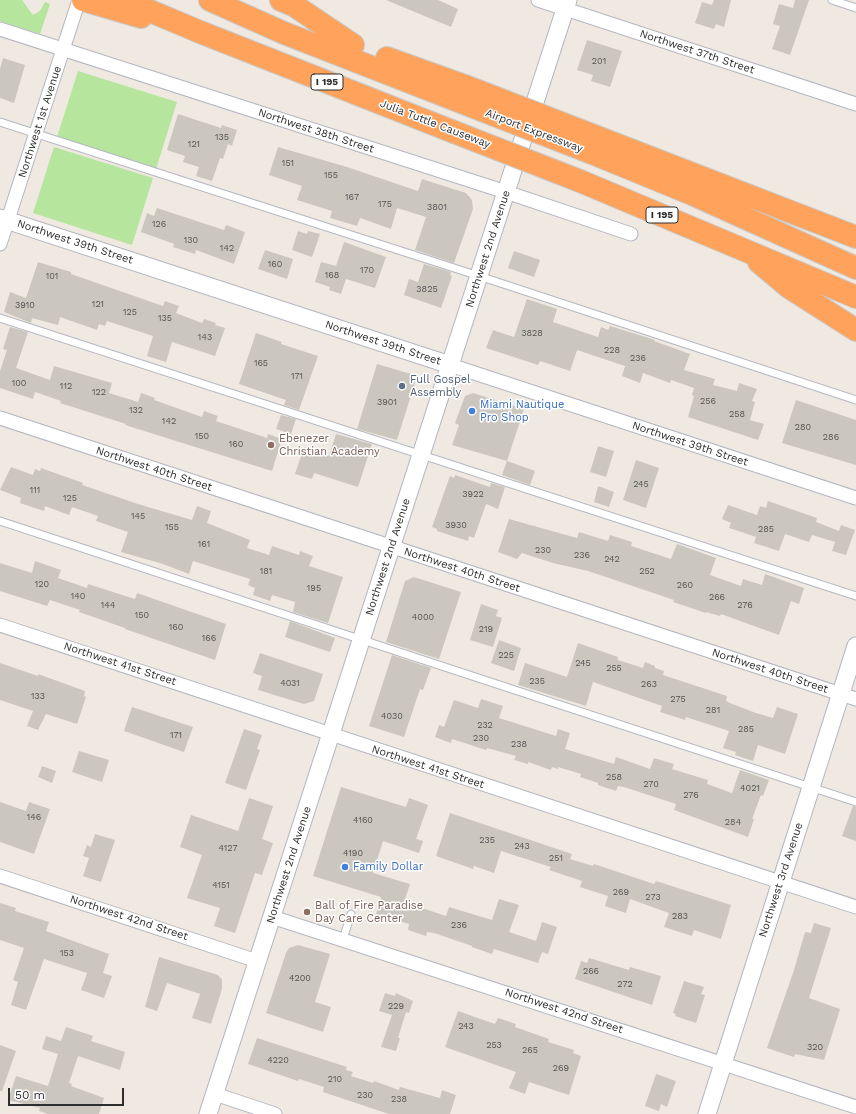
<!DOCTYPE html>
<html>
<head>
<meta charset="utf-8">
<style>
  body { margin:0 }
  #map { position:relative; width:856px; height:1114px; overflow:hidden; background:#efe9e1; font-family:"Work Sans",sans-serif }
  canvas { display:block }
  .scale { position:absolute; left:8px; top:1088px; width:116px; height:18px; box-sizing:border-box; border:2px solid #2e2e2e; border-top:0; padding-left:5px; font-size:12px; line-height:14px; white-space:nowrap; color:#2e2e2e; -webkit-text-stroke:3px #fff; paint-order:stroke }
</style>
</head>
<body>
<div id="map">
<canvas width="856" height="1114"></canvas>
<div class="scale">50 m</div>
</div>
<script>
const ctx = document.querySelector('canvas').getContext('2d');
ctx.lineJoin = 'round';
function fillPath(path, color) {
  ctx.fillStyle = color;
  ctx.fill(path, 'evenodd');
}
function toPath(rows) {
  const path = new Path2D();
  for (const r of rows) {
    path.moveTo(r[0], r[1]);
    for (let i = 2; i < r.length; i += 2) path.lineTo(r[i], r[i + 1]);
  }
  return path;
}
function strokePath(path, color, width, dash) {
  ctx.strokeStyle = color;
  ctx.lineWidth = width;
  ctx.lineCap = dash ? 'butt' : 'round';
  ctx.setLineDash(dash || []);
  ctx.stroke(path);
}
function label(font, color, halo, rows, align = 'center') {
  ctx.font = font + ' "Work Sans",sans-serif';
  ctx.lineWidth = 3;
  ctx.setLineDash([]);
  ctx.textBaseline = 'middle';
  ctx.strokeStyle = halo;
  ctx.fillStyle = color;
  for (const [text, x, y, turn = 0] of rows) {
    ctx.save();
    ctx.translate(x, y);
    ctx.rotate((+turn || 0) * Math.PI / 180);
    ctx.textAlign = isNaN(turn) ? turn : align;
    if (halo) ctx.strokeText(text, 0, 0);
    ctx.fillText(text, 0, 0);
    ctx.restore();
  }
}
const green = toPath([
  [0,0,22,0,33,15,40,11,45,2,50,4,40,34,0,21],
  [78,71,177,102,156,169,57,137],
  [54,147,153,178,132,245,33,213]
]);
const building = toPath([
  [386,0,438,0,458,9,451,27],
  [714,0,731,0,724,27,716,24,714,29,695,23,702,2,712,5],
  [795,0,809,0,790,55,772,49,780,26,773,24,779,4,793,8],
  [587,40,622,51,610,87,591,81,593,75,577,70],
  [3,58,25,65,14,103,0,98,0,69],
  [178,114,221,128,222,125,237,130,232,146,228,144,223,159,220,158,212,181,196,176,199,167,183,162,185,156,167,150],
  [278,147,347,167,418,191,422,179,466,193,472,200,473,209,454,263,415,250,426,217,397,208,391,229,360,218,357,226,330,218,332,211,297,200,302,186,269,175],
  [157,208,224,230,226,225,245,232,234,264,196,250,195,254,173,247,174,244,141,232,147,213,154,216],
  [298,231,307,234,308,231,320,234,312,257,292,250],
  [344,242,386,257,375,288,346,279,341,294,329,290,330,287,315,282,321,262,336,266],
  [265,250,293,259,287,279,258,269],
  [514,251,540,260,534,277,508,268],
  [38,262,71,272,71,274,163,306,165,301,179,306,176,313,202,323,204,319,216,323,215,325,225,328,215,356,172,342,166,362,147,356,153,336,107,321,105,326,99,324,97,330,60,317,58,325,32,318,31,323,4,312,10,292,26,298],
  [424,264,451,272,450,275,452,276,441,308,404,295,409,279,418,282],
  [527,299,557,309,553,322,598,337,601,327,608,330,610,326,655,340,654,341,690,354,684,370,715,379,713,385,737,391,739,383,757,389,752,401,755,402,750,420,764,424,758,440,688,417,694,396,692,395,694,388,671,380,670,383,643,373,640,383,622,376,625,366,577,350,570,371,540,361,538,365,486,348,493,330,514,337],
  [10,327,28,332,16,368,50,380,54,366,112,383,109,393,138,402,141,393,155,398,154,400,202,417,204,411,218,416,216,421,267,438,268,434,282,439,272,471,125,425,126,424,60,403,61,401,35,392,33,399,0,388,0,371,7,350,3,349],
  [256,333,282,342,281,344,318,356,299,410,284,405,286,400,239,384],
  [377,364,411,374,415,383,397,440,357,429],
  [473,393,524,409,507,461,452,445,459,425,455,423,465,396],
  [796,400,856,420,856,465,782,443],
  [281,415,296,419,291,434,276,429],
  [336,434,372,444,358,487,314,473,312,479,295,474,304,447,329,456],
  [598,446,614,451,606,477,590,472],
  [636,460,659,468,646,508,623,500],
  [507,461,535,471,530,485,502,475],
  [11,467,33,475,35,469,40,471,41,468,83,483,82,485,138,504,192,520,197,506,211,511,207,523,250,540,247,548,269,555,272,546,299,555,300,551,313,556,309,566,343,577,328,623,293,612,295,602,272,595,270,601,253,595,255,588,248,585,250,579,193,561,189,574,163,564,121,552,128,532,96,521,98,516,72,507,69,515,45,506,44,511,20,503,21,498,0,490],
  [455,475,490,487,491,483,505,487,498,509,486,504,474,538,469,536,468,541,437,531,437,529,432,527,450,476,454,478],
  [598,486,614,492,609,507,594,502],
  [768,501,817,518,816,522,839,531,841,525,855,530,846,555,832,551,835,542,812,535,809,542,785,534,779,551,754,543,756,537,729,528,731,523,722,519,728,505,757,515,760,506,766,508],
  [509,519,577,538,579,532,608,541,610,535,632,542,631,546,671,559,677,544,716,558,710,575,741,586,743,579,762,585,765,574,804,588,799,604,791,601,779,635,721,614,720,616,706,612,706,613,673,602,674,600,588,571,553,563,522,553,517,559,498,552],
  [35,561,61,570,58,578,87,588,88,584,135,599,137,593,226,624,215,660,125,629,125,628,79,612,80,610,50,600,47,606,0,591,0,563,32,573],
  [414,577,461,592,439,659,386,642,405,581],
  [481,604,498,610,496,616,502,618,493,647,470,640],
  [290,621,335,638,330,652,285,637],
  [499,640,521,648,514,671,491,663],
  [578,643,618,657,618,660,643,668,645,662,655,666,655,668,664,671,663,675,727,696,726,701,730,703,756,713,773,718,777,707,798,714,785,754,758,745,753,761,735,755,736,752,723,748,729,731,686,717,685,720,660,712,662,706,593,682,586,706,518,685,525,663,567,677],
  [260,653,323,674,314,701,304,704,258,690,262,676,253,673],
  [392,655,431,668,423,690,420,689,404,737,369,726],
  [0,663,38,676,38,674,85,691,84,696,86,697,77,724,46,714,38,730,27,726,33,711,0,700],
  [481,699,503,706,499,718,556,736,558,729,570,733,565,749,614,764,616,757,650,769,654,758,674,764,672,769,708,780,707,784,732,793,740,770,769,780,763,796,761,795,752,819,754,819,748,837,674,810,676,804,624,787,618,786,616,791,598,785,598,783,580,777,581,774,558,767,558,769,552,767,551,770,528,762,528,764,514,760,516,756,487,748,486,750,452,739,451,743,435,737,439,725,444,727,454,700,478,708],
  [132,707,193,727,184,752,124,731],
  [244,729,262,735,257,749,260,750,246,790,225,783],
  [79,751,109,760,102,782,72,772],
  [42,766,56,771,52,783,38,777],
  [341,787,406,807,409,798,428,805,416,839,423,841,419,853,383,841,373,873,410,884,404,902,446,916,449,907,492,920,499,899,519,905,509,932,536,941,542,922,557,927,548,954,542,952,538,963,494,949,492,954,472,947,472,946,434,933,427,932,426,936,408,930,409,924,376,914,381,897,313,876],
  [249,798,273,806,262,839,273,843,262,875,255,873,235,933,214,926,220,908,187,898,202,855,180,847,191,815,238,831],
  [0,802,26,811,29,802,50,809,34,854,0,842],
  [853,806,856,807,856,841,842,836],
  [450,813,572,854,570,859,593,866,594,864,654,884,656,881,731,905,721,939,694,930,692,936,664,927,669,913,630,899,626,913,605,906,608,896,580,887,582,881,549,870,551,867,501,851,494,873,474,866,473,869,436,856],
  [95,834,115,840,101,882,83,876,89,858,83,856,87,845,91,847],
  [0,903,16,908,15,911,49,922,46,931,109,954,103,973,112,976,104,998,81,990,87,973,44,959,26,1010,11,1005,18,982,13,980,24,948,0,940],
  [814,923,831,928,809,998,840,1009,824,1060,795,1054,794,1057,767,1048,794,970,805,932,811,933],
  [298,945,330,954,315,1002,331,1007,323,1032,266,1013,286,953,289,948],
  [159,957,218,975,222,980,222,989,211,1024,192,1018,200,994,167,983,157,1011,145,1007],
  [589,958,629,970,630,967,661,976,652,1005,575,979,581,961,587,963],
  [684,981,704,987,701,994,705,995,696,1023,675,1016,676,1014,673,1013],
  [385,993,395,996,396,993,413,1001,409,1013,406,1012,398,1038,400,1038,396,1051,381,1047,392,1015,379,1011],
  [458,1011,495,1024,498,1018,516,1024,515,1027,549,1039,548,1042,574,1050,573,1053,581,1056,569,1095,529,1082,525,1094,509,1088,516,1072,445,1047],
  [66,1027,93,1036,91,1041,125,1052,120,1070,78,1056,69,1083,72,1084,71,1086,104,1098,99,1114,48,1114,39,1111,40,1108,8,1100,16,1076,48,1086,58,1054,42,1049,46,1036,61,1041],
  [257,1038,347,1067,346,1070,353,1072,351,1076,373,1083,374,1081,399,1090,400,1087,440,1098,442,1090,456,1095,450,1114,389,1114,323,1092,324,1087,299,1079,298,1081,248,1064],
  [0,1045,16,1051,2,1091,0,1091],
  [656,1074,676,1081,667,1107,661,1104,659,1111,645,1106]
]);
const service = toPath([
  [832,0,856,8],
  [0,122,479,276,856,400],
  [0,318,856,596],
  [0,521,856,802],
  [343,939,351,914]
]);
const minor = toPath([
  [538,0,856,104],
  [0,29,506,192,631,234],
  [0,244,79,0],
  [450,365,856,498],
  [0,418,856,699],
  [0,625,856,907],
  [0,876,257,961],
  [272,917,856,1107],
  [215,1094,275,1114]
]);
const tertiary = toPath([
  [0,218,450,365],
  [208,1114,568,0],
  [707,1114,856,646]
]);
const motorway = toPath([
  [83,0,141,17],
  [124,0,200,32,454,132],
  [210,0,284,33,461,102],
  [281,0,295,6,353,45],
  [387,58,465,86],
  [597,137,856,237],
  [592,153,692,194,856,268],
  [580,181,856,297],
  [759,262,790,288,856,330]
]);
const motorwayBridge = toPath([
  [465,86,597,137],
  [461,102,592,153],
  [454,132,580,181]
]);
const markers = [
  [402,386,4,"#5c6f8a"],
  [472,411,4,"#3f7fe0"],
  [271,445,4,"#8d6e63"],
  [345,867,4,"#3f7fe0"],
  [307,912,4,"#8d6e63"]
];
const numberNames = [
  ["201",599,61],
  ["135",222,137],
  ["121",194,144],
  ["151",288,163],
  ["155",331,175],
  ["167",352,197],
  ["175",385,204],
  ["3801",437,207],
  ["126",159,224],
  ["130",191,240],
  ["142",227,248],
  ["160",275,264],
  ["170",367,270],
  ["168",332,275],
  ["101",52,276],
  ["3825",427,289],
  ["121",98,304],
  ["3910",25,305],
  ["125",130,312],
  ["135",165,318],
  ["3828",532,333],
  ["143",205,337],
  ["228",612,350],
  ["236",638,358],
  ["165",261,363],
  ["171",297,376],
  ["100",19,383],
  ["112",66,386],
  ["122",99,392],
  ["256",708,401],
  ["3901",387,402],
  ["132",136,410],
  ["258",737,414],
  ["142",169,421],
  ["280",803,427],
  ["150",202,436],
  ["286",831,437],
  ["160",236,444],
  ["245",641,484],
  ["111",35,490],
  ["3922",473,494],
  ["125",70,498],
  ["145",138,516],
  ["3930",456,525],
  ["155",172,527],
  ["285",766,529],
  ["161",204,544],
  ["230",543,550],
  ["236",582,555],
  ["242",612,559],
  ["181",266,571],
  ["252",647,571],
  ["120",42,584],
  ["260",685,585],
  ["195",314,588],
  ["140",78,596],
  ["266",717,597],
  ["144",108,605],
  ["276",745,605],
  ["150",142,615],
  ["4000",423,617],
  ["160",176,627],
  ["219",486,629],
  ["166",209,638],
  ["225",506,655],
  ["245",583,663],
  ["255",614,668],
  ["235",537,681],
  ["4031",290,683],
  ["263",649,684],
  ["133",38,696],
  ["275",678,699],
  ["281",713,710],
  ["4030",392,716],
  ["232",485,725],
  ["285",746,729],
  ["171",176,735],
  ["230",481,738],
  ["238",519,744],
  ["258",614,777],
  ["270",651,784],
  ["4021",750,788],
  ["276",691,795],
  ["146",34,817],
  ["4160",363,820],
  ["284",733,822],
  ["235",487,840],
  ["243",522,846],
  ["4127",228,848],
  ["4190",353,853],
  ["251",556,858],
  ["4151",221,885],
  ["269",621,892],
  ["273",653,897],
  ["283",680,916],
  ["236",459,925],
  ["153",67,953],
  ["266",591,971],
  ["4200",300,978],
  ["272",625,984],
  ["229",396,1006],
  ["243",466,1026],
  ["253",494,1045],
  ["320",815,1047],
  ["265",530,1050],
  ["4220",278,1060],
  ["269",561,1068],
  ["210",335,1079],
  ["230",365,1095],
  ["238",399,1099]
];
const shields = [
  [327,82,32],
  [662,215,32]
];
const shieldNames = [
  ["I 195",327,82],
  ["I 195",662,215]
];
const streetNames = [
  ["Northwest 37th Street",697,52,18],
  ["Northwest 1st Avenue",40,122,-72],
  ["Julia Tuttle Causeway",435,124,21],
  ["Northwest 38th Street",316,131,18],
  ["Airport Expressway",534,131,21],
  ["Northwest 39th Street",75,242,18],
  ["Northwest 2nd Avenue",488,249,-72],
  ["Northwest 39th Street",383,343,18],
  ["Northwest 39th Street",690,444,18],
  ["Northwest 40th Street",154,469,18],
  ["Northwest 2nd Avenue",388,557,-72],
  ["Northwest 40th Street",462,570,18],
  ["Northwest 41st Street",120,664,18],
  ["Northwest 40th Street",770,671,18],
  ["Northwest 41st Street",428,767,18],
  ["Northwest 2nd Avenue",289,865,-72],
  ["Northwest 3rd Avenue",781,880,-72],
  ["Northwest 42nd Street",129,918,18],
  ["Northwest 42nd Street",564,1011,18]
];
const serviceNames = [
  ["Full Gospel",410,380],
  ["Assembly",410,393]
];
const shopNames = [
  ["Miami Nautique",480,405],
  ["Pro Shop",480,418],
  ["Family Dollar",353,867]
];
const educationNames = [
  ["Ebenezer",279,439],
  ["Christian Academy",279,452],
  ["Ball of Fire Paradise",315,906],
  ["Day Care Center",315,919]
];
fillPath(green, '#b6e59e');
fillPath(building, '#cbc7bf');
strokePath(service, '#b4b7c1', 9);
strokePath(minor, '#b4b7c1', 15);
strokePath(tertiary, '#b4b7c1', 19);
strokePath(motorway, '#c9c9c9', 24);
strokePath(service, '#fff', 7);
strokePath(minor, '#fff', 13);
strokePath(tertiary, '#fff', 17);
strokePath(motorway, '#ffa35c', 22);
strokePath(motorwayBridge, '#c9c9c9', 24, []);
strokePath(motorwayBridge, '#ffa35c', 22);
for (const [x, y, r, color] of markers) {
  const dot = new Path2D();
  dot.arc(x, y, r, 0, 2 * Math.PI);
  ctx.fillStyle = color;
  ctx.fill(dot);
  strokePath(dot, '#fff', 1.5);
}
label('9px', '#555452', null, numberNames);
for (const [x, y, w] of shields) {
  const box = new Path2D();
  box.roundRect(x - w / 2, y - 8, w, 16, 3);
  ctx.fillStyle = '#fff';
  ctx.fill(box);
  strokePath(box, '#2e2e2e', 1);
}
label('bold 10px', '#2e2e2e', null, shieldNames);
label('11px', '#2e2e2e', '#fff', streetNames);
label('11px', '#4e5e75', '#fff', serviceNames, 'left');
label('11px', '#366cbe', '#fff', shopNames, 'left');
label('11px', '#785e54', '#fff', educationNames, 'left');
</script>
</body>
</html>
